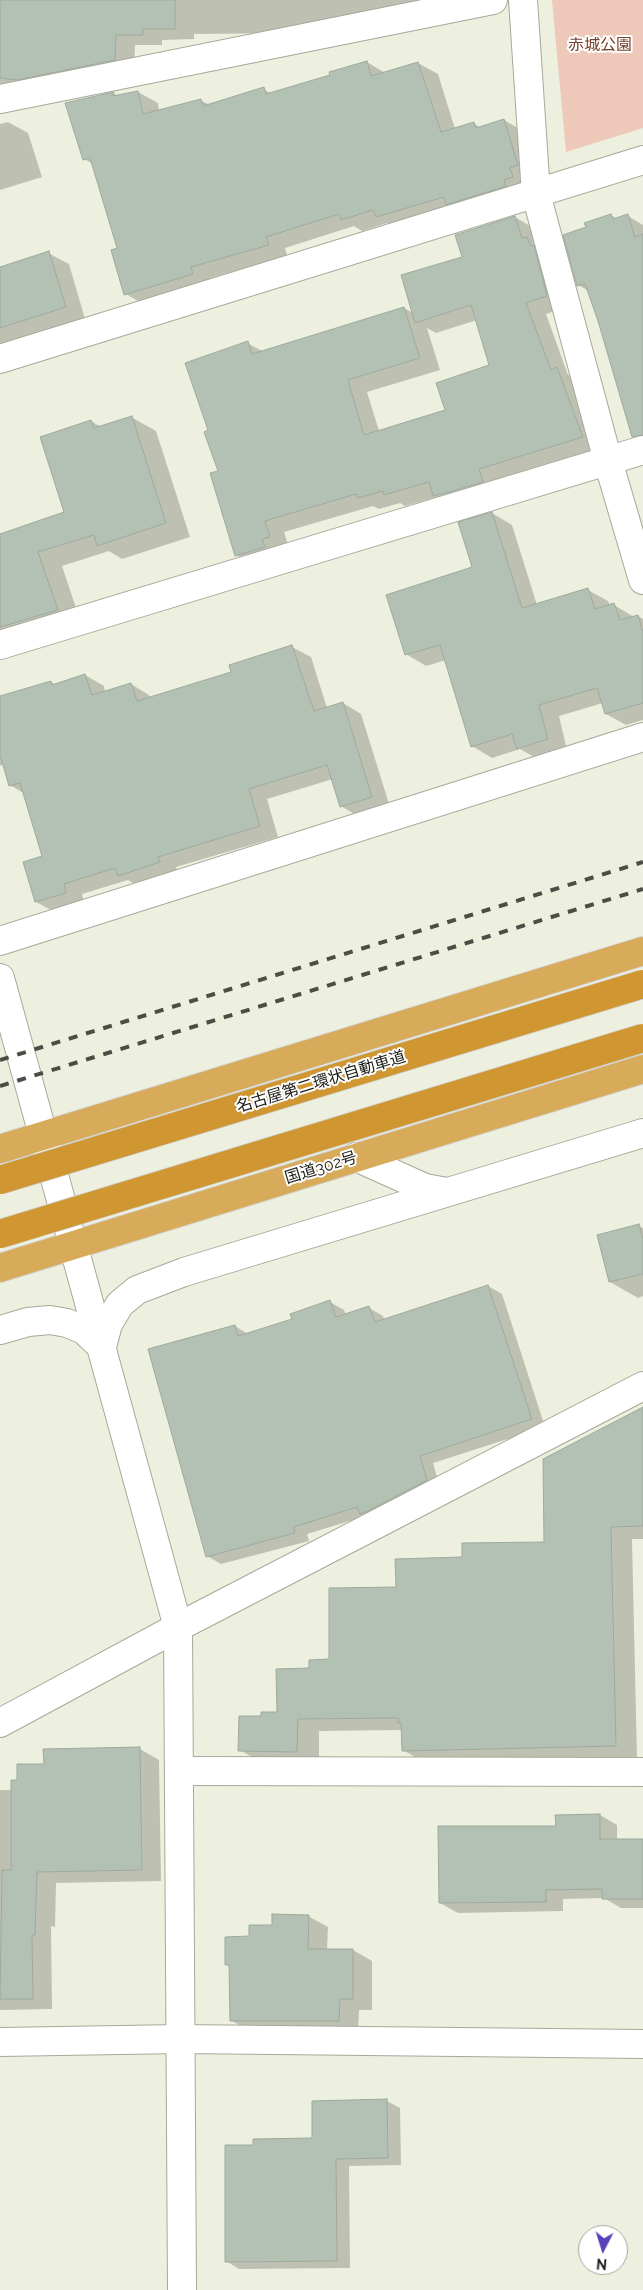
<!DOCTYPE html>
<html>
<head>
<meta charset="utf-8">
<style>
  body { margin:0 }
  #map { position:relative; width:643px; height:2290px; overflow:hidden; background:#eef0df; font-family:Raleway,sans-serif }
  canvas { display:block }
  .north { position:absolute; left:578px; top:2225px; width:50px; height:50px; box-sizing:border-box; background:#fff; border:1px solid #a4a4a2; border-radius:50%; rotate:185deg; font-size:14px; font-weight:700; line-height:20px; text-align:center; color:#1b1c16 }
  .north::after { content:''; display:block; margin:auto; width:18px; height:22px; background:#5841b9; clip-path:polygon(50% 0,100% 100%,50% 72%,0 100%) }
</style>
</head>
<body>
<div id="map">
<canvas width="643" height="2290"></canvas>
<div class="north">N</div>
</div>
<script>
const ctx = document.querySelector('canvas').getContext('2d');
ctx.lineJoin = 'round';
function fillPath(path, color) {
  ctx.fillStyle = color;
  ctx.fill(path, 'evenodd');
}
function toPath(rows) {
  const path = new Path2D();
  for (const r of rows) {
    path.moveTo(r[0], r[1]);
    for (let i = 2; i < r.length; i += 2) path.lineTo(r[i], r[i + 1]);
  }
  return path;
}
function strokePath(path, color, width, dash) {
  ctx.strokeStyle = color;
  ctx.lineWidth = width;
  ctx.lineCap = dash ? 'butt' : 'round';
  ctx.setLineDash(dash || []);
  ctx.stroke(path);
}
function label(font, color, halo, rows, align = 'center') {
  ctx.font = font + ' Raleway,"Noto Sans JP",sans-serif';
  ctx.lineWidth = 4;
  ctx.setLineDash([]);
  ctx.textBaseline = 'middle';
  ctx.strokeStyle = halo;
  ctx.fillStyle = color;
  for (const [text, x, y, turn = 0] of rows) {
    ctx.save();
    ctx.translate(x, y);
    ctx.rotate((+turn || 0) * Math.PI / 180);
    ctx.textAlign = isNaN(turn) ? turn : align;
    if (halo) ctx.strokeText(text, 0, 0);
    ctx.fillText(text, 0, 0);
    ctx.restore();
  }
}
const green = toPath([
  [552,0,643,0,643,128,566,152]
]);
const shadow = toPath([
  [0,0,459,0,297,33,194,34,194,39,162,40,162,45,135,45,134,71,0,96],
  [367,62,385,73,418,63,438,74,455,129,473,123,481,128,504,120,523,131,532,188,396,228,387,223,362,231,354,226,285,248,287,256,210,278,212,285,145,305,126,294,119,249,93,164,84,159,113,93,118,96,138,92,158,103,159,111,200,100,210,105,263,89,272,94,332,76],
  [8,122,28,133,42,177,0,190,0,124],
  [611,215,617,219,628,216,643,225,643,430,589,291,578,285,587,228],
  [515,217,535,229,567,307,546,314,568,375,577,380,603,449,454,506,437,497,405,506,400,503,379,509,373,506,284,532,289,548,256,567,236,555,210,431,247,343,264,352,404,308,413,313,463,258],
  [477,320,490,365,447,411,379,431,367,392,440,370,427,328,436,333],
  [48,253,69,264,85,319,0,346,0,268],
  [131,417,156,431,190,537,122,559,109,551,62,566,81,623,0,648,0,535,65,513,91,421,101,427],
  [492,513,512,525,537,605,588,590,608,601,610,606,614,605,634,617,638,616,643,619,643,720,626,725,606,714,603,703,559,716,567,750,538,759,520,749,492,758,472,746,446,660,426,666,406,654,474,568],
  [292,647,311,657,327,708,343,703,361,714,390,807,359,817,341,806,333,779,267,799,278,837,176,867,178,873,138,886,128,880,82,894,84,903,55,912,36,902,44,857,25,794,10,785,4,764,0,766,0,697,51,682,56,685,85,675,104,686,105,692,131,684,149,695,150,698,232,673],
  [639,1226,643,1228,643,1296,638,1298,610,1282],
  [488,1286,502,1294,545,1427,433,1463,440,1488,366,1516,307,1534,309,1541,221,1564,207,1556,235,1326,248,1334,293,1320,330,1302,344,1310,346,1315,369,1308,383,1316,384,1320],
  [643,1409,643,1539,632,1539,637,1758,425,1763,403,1750,402,1730,319,1731,319,1764,262,1763,240,1750,263,1717,278,1714,311,1669,331,1661,397,1589,464,1559,545,1543],
  [140,1749,159,1760,161,1881,56,1883,55,1927,51,1926,52,2009,0,2010,0,1790,12,1790,18,1782,45,1765],
  [600,1815,617,1825,617,1840,643,1840,643,1908,621,1908,604,1898,563,1899,563,1911,458,1913,440,1903,557,1827],
  [308,1916,328,1927,327,1950,353,1950,372,1961,372,2010,359,2010,358,2031,250,2032,231,2020,231,1967,226,1964,250,1938,273,1927],
  [387,2101,400,2108,401,2165,349,2166,350,2268,239,2269,226,2261,254,2146,314,2139]
]);
const building = toPath([
  [0,0,175,0,175,29,143,29,143,35,116,35,115,60,17,80,0,78,0,0],
  [367,61,371,76,418,62,441,132,474,122,476,128,504,119,518,165,510,168,513,177,504,180,506,186,446,205,444,197,376,217,373,210,341,220,339,214,266,237,269,245,191,267,193,274,124,295,111,250,117,248,90,158,83,160,65,103,114,92,113,96,138,91,143,114,201,99,203,106,264,87,266,94,330,75,329,72,367,61],
  [611,214,613,219,628,214,635,237,643,234,643,435,632,437,598,321,585,284,577,286,563,235,586,227,584,223,611,214],
  [515,216,522,238,527,237,531,246,534,245,547,296,526,303,551,370,557,367,583,437,479,469,483,482,449,492,433,496,429,482,384,495,383,491,358,498,356,494,265,521,270,537,262,539,265,547,235,556,210,473,218,471,204,432,208,430,185,363,248,341,252,354,404,307,420,358,348,380,364,435,445,410,436,383,489,365,471,305,415,323,401,275,462,257,455,235,515,216],
  [49,251,66,307,0,328,0,267,49,251],
  [132,416,166,523,97,546,94,535,38,552,58,610,0,627,0,534,64,512,40,437,91,420,94,428,132,416],
  [492,512,522,608,588,588,595,609,614,603,620,620,638,615,643,632,643,703,605,714,597,688,539,705,548,739,517,749,512,734,471,747,440,645,405,655,386,595,472,567,458,522,492,512],
  [292,645,314,711,343,702,372,797,340,807,327,765,249,789,260,826,158,857,160,862,118,876,115,868,64,884,66,893,35,902,23,862,42,856,20,783,9,786,0,755,0,696,51,681,52,685,85,674,92,695,131,683,137,701,231,672,229,665,292,645],
  [639,1224,643,1239,643,1274,609,1282,597,1235,639,1224],
  [488,1285,532,1419,420,1456,427,1480,368,1511,360,1514,357,1507,294,1527,295,1533,206,1557,148,1349,235,1325,238,1336,292,1319,290,1314,330,1300,336,1317,369,1306,375,1322,488,1285],
  [643,1407,643,1526,611,1527,616,1746,402,1751,401,1723,398,1723,398,1718,298,1719,297,1752,238,1751,239,1716,261,1716,261,1712,277,1712,276,1669,309,1668,309,1660,329,1659,329,1588,396,1587,395,1559,462,1557,462,1543,544,1542,543,1459,643,1407],
  [140,1747,142,1870,37,1872,35,1935,32,1935,33,1999,0,1999,2,1870,11,1870,11,1780,17,1780,17,1764,44,1764,43,1749,140,1747],
  [600,1814,600,1839,643,1839,643,1899,602,1899,602,1889,546,1890,546,1902,439,1903,438,1826,556,1826,555,1815,600,1814],
  [272,1914,309,1915,308,1949,353,1949,353,1999,340,1999,339,2021,230,2021,229,1965,225,1965,225,1937,249,1936,249,1925,272,1925,272,1914],
  [387,2099,388,2158,336,2159,337,2261,225,2262,225,2145,253,2145,253,2139,312,2138,312,2101,387,2099]
]);
const minor = toPath([
  [523,0,536,194,608,461,643,580],
  [0,99,493,0],
  [0,359,643,160],
  [0,645,643,450],
  [0,941,643,737],
  [356,1157,425,1188,447,1192],
  [0,1330,28,1322,50,1320,67,1323,84,1330,102,1347,108,1324,120,1304,137,1290,184,1272,643,1133],
  [0,1723,178,1627,643,1386],
  [179,1771,643,1772],
  [0,2042,181,2039,643,2044]
]);
const tertiary = toPath([
  [0,978,178,1627,182,2290]
]);
const trunk = toPath([
  [0,1149,643,951],
  [0,1268,643,1069]
]);
const rail = toPath([
  [0,1060,643,862],
  [0,1086,643,889]
]);
const motorwayBridge = toPath([
  [0,1180,643,984],
  [0,1234,643,1038]
]);
const parkNames = [
  ["赤城公園",600,45]
];
const streetNames = [
  ["名古屋第二環状自動車道",321,1082,-17],
  ["国道302号",321,1168,-17]
];
fillPath(green, '#eec8b9');
fillPath(shadow, '#0003');
fillPath(building, '#b3c0b4');
strokePath(building, '#9da99d', 1);
strokePath(minor, '#a7a899', 30);
strokePath(tertiary, '#a7a899', 30);
strokePath(trunk, '#d1d2d0', 30);
strokePath(minor, '#fff', 28);
strokePath(tertiary, '#fff', 28);
strokePath(trunk, '#d8ab5b', 28);
strokePath(rail, '#4c4d45', 4, [9, 9]);
strokePath(motorwayBridge, '#d1d2d0', 30, []);
strokePath(motorwayBridge, '#cf9632', 28);
label('16px', '#75402a', '#fff', parkNames);
label('16px', '#1b1c16', '#fff', streetNames);
</script>
</body>
</html>
